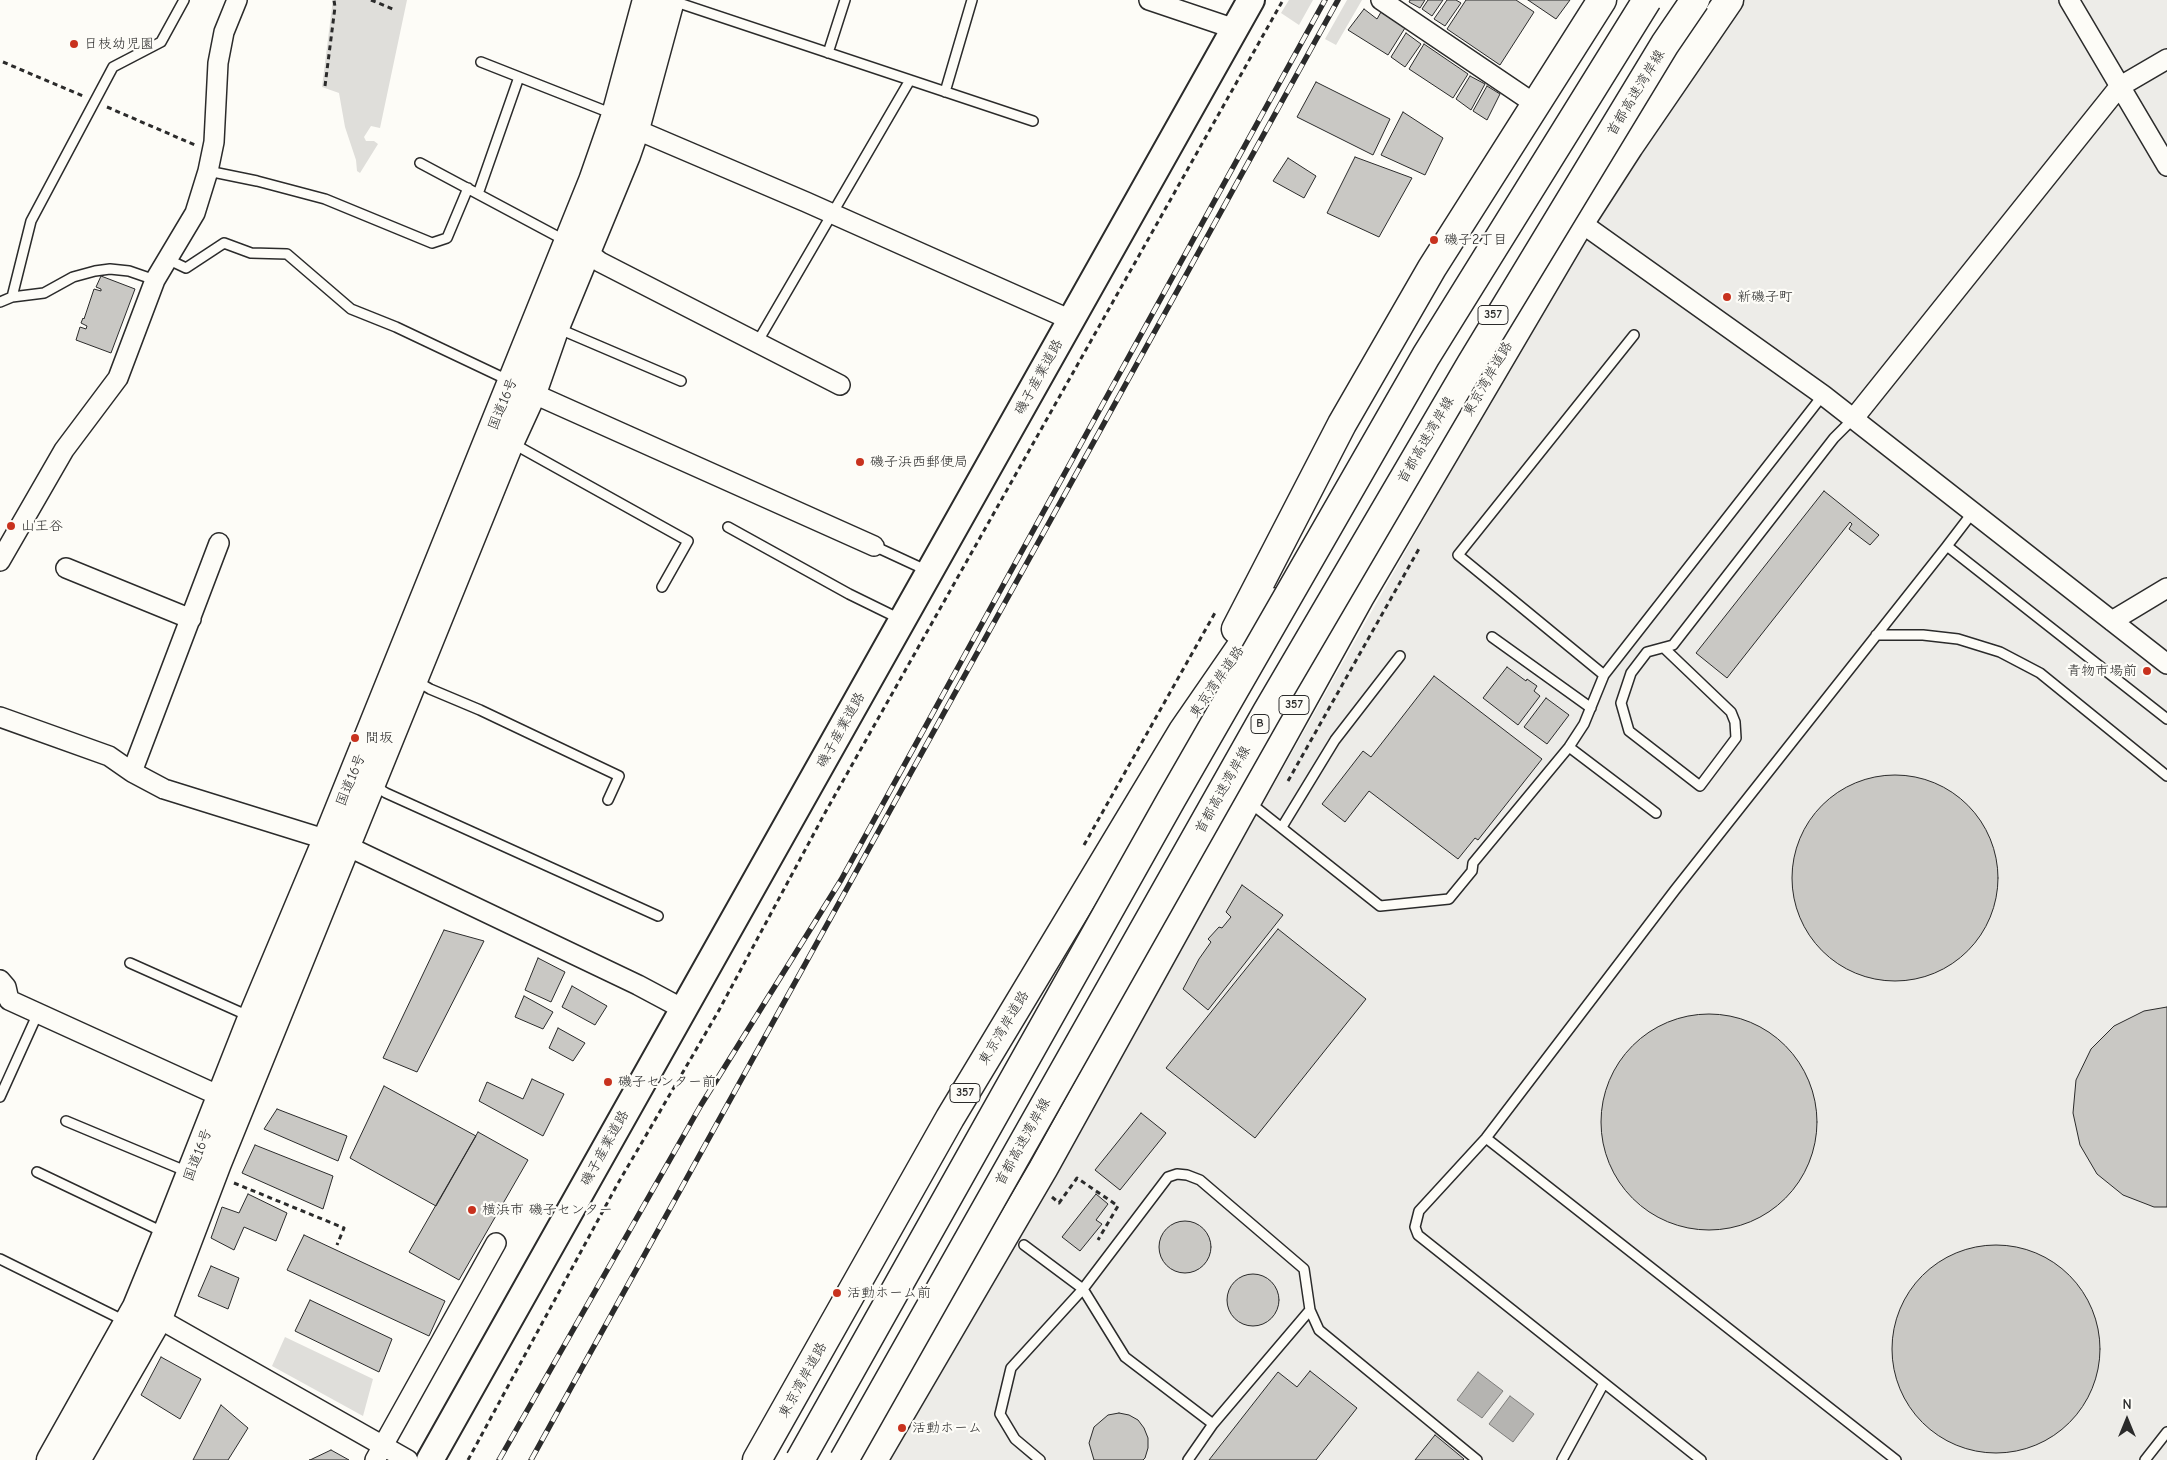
<!DOCTYPE html>
<html>
<head>
<meta charset="utf-8">
<style>
  body { margin:0 }
  #map { position:relative; width:2167px; height:1460px; overflow:hidden; background:#fdfcf7; font-family:"Comic Neue",sans-serif }
  canvas { display:block }
  .north { position:absolute; left:2102px; top:1395px; width:50px; height:50px; -webkit-text-stroke:4px #fdfcf7; paint-order:stroke; rotate:0deg; font-size:14px; font-weight:700; line-height:20px; text-align:center; color:#2b2b2b }
  .north::after { content:''; display:block; margin:auto; width:18px; height:22px; background:#2b2b2b; clip-path:polygon(50% 0,100% 100%,50% 72%,0 100%) }
</style>
</head>
<body>
<div id="map">
<canvas width="2167" height="1460"></canvas>
<div class="north">N</div>
</div>
<script>
const ctx = document.querySelector('canvas').getContext('2d');
ctx.lineJoin = 'round';
function fillPath(path, color) {
  ctx.fillStyle = color;
  ctx.fill(path, 'evenodd');
}
function toPath(rows) {
  const path = new Path2D();
  for (const r of rows) {
    if (r.length === 3) {
      path.moveTo(r[0] + r[2], r[1]);
      path.arc(r[0], r[1], r[2], 0, 2 * Math.PI);
      continue;
    }
    path.moveTo(r[0], r[1]);
    for (let i = 2; i < r.length; i += 2) path.lineTo(r[i], r[i + 1]);
  }
  return path;
}
function strokePath(path, color, width, dash) {
  ctx.strokeStyle = color;
  ctx.lineWidth = width;
  ctx.lineCap = dash ? 'butt' : 'round';
  ctx.setLineDash(dash || []);
  ctx.stroke(path);
}
function label(font, color, halo, rows, align = 'center') {
  ctx.font = font + ' "Comic Neue","Klee One",sans-serif';
  ctx.lineWidth = 4.5;
  ctx.setLineDash([]);
  ctx.textBaseline = 'middle';
  ctx.strokeStyle = halo;
  ctx.fillStyle = color;
  for (const [text, x, y, turn = 0] of rows) {
    ctx.save();
    ctx.translate(x, y);
    ctx.rotate((+turn || 0) * Math.PI / 180);
    ctx.textAlign = isNaN(turn) ? turn : align;
    if (halo) ctx.strokeText(text, 0, 0);
    ctx.fillText(text, 0, 0);
    ctx.restore();
  }
}
const built = toPath([
  [1740,0,2167,0,2167,1460,891,1460,1051,1184,1155,995,1560,278,1630,173]
]);
const green = toPath([
  [332,0,407,0,380,128,371,126,364,137,366,141,374,141,378,144,360,173,357,171,356,160,345,127,339,93,322,87,332,7],
  [1289,0,1313,0,1299,25,1281,13],
  [1347,0,1362,0,1336,45,1325,39],
  [285,1337,373,1379,363,1416,272,1366]
]);
const water = toPath([
  [1478,1372,1503,1391,1482,1418,1457,1400,1478,1372],
  [1510,1396,1534,1414,1513,1442,1489,1424,1510,1396]
]);
const building = toPath([
  [1410,0,1425,0,1420,8,1409,2,1410,0],
  [1428,0,1443,0,1432,16,1422,9,1428,0],
  [1447,0,1456,0,1461,3,1445,26,1434,19,1447,0],
  [1466,0,1516,0,1534,12,1500,65,1447,29,1466,0],
  [1528,0,1570,0,1556,19,1528,0],
  [1364,9,1377,19,1381,12,1405,28,1388,55,1348,30,1364,9],
  [1406,33,1421,44,1405,67,1391,57,1406,33],
  [1424,44,1468,74,1453,98,1409,69,1424,44],
  [1470,76,1485,84,1471,110,1456,99,1470,76],
  [1316,82,1390,119,1373,155,1297,117,1316,82],
  [1487,86,1500,94,1487,120,1473,111,1487,86],
  [1403,112,1443,138,1425,175,1381,155,1403,112],
  [1355,157,1412,178,1379,237,1327,213,1355,157],
  [1288,158,1316,176,1304,198,1273,181,1288,158],
  [101,276,135,289,111,353,76,340,80,327,86,329,87,326,81,323,83,318,84,319,94,289,101,291,101,289,96,287,101,276],
  [1824,491,1879,535,1870,545,1849,529,1852,524,1850,522,1727,678,1696,653,1824,491],
  [1507,667,1526,681,1527,679,1537,686,1534,691,1540,696,1518,725,1483,698,1507,667],
  [1434,676,1542,759,1478,840,1475,838,1458,859,1369,791,1345,822,1322,804,1363,751,1371,757,1434,676],
  [1546,698,1569,715,1547,744,1524,727,1546,698],
  [1895,878,103],
  [1242,885,1283,915,1208,1010,1183,989,1199,959,1211,942,1208,939,1219,927,1222,928,1231,917,1226,912,1242,885],
  [1278,929,1366,999,1255,1138,1166,1068,1278,929],
  [444,930,484,941,417,1072,383,1058,444,930],
  [538,958,565,972,551,1002,525,990,538,958],
  [572,986,607,1006,595,1025,562,1007,572,986],
  [524,996,553,1012,543,1029,515,1017,524,996],
  [2167,1007,2167,1207,2154,1207,2123,1195,2097,1174,2080,1145,2073,1113,2076,1080,2091,1049,2114,1026,2144,1011,2167,1007],
  [1709,1122,108],
  [558,1028,585,1043,573,1061,549,1048,558,1028],
  [532,1079,564,1094,543,1136,479,1101,487,1082,523,1099,532,1079],
  [384,1086,476,1136,436,1206,350,1158,384,1086],
  [277,1109,347,1136,338,1161,264,1129,277,1109],
  [1141,1113,1166,1133,1120,1190,1095,1170,1141,1113],
  [478,1132,528,1160,459,1280,409,1252,478,1132],
  [255,1145,333,1176,323,1209,242,1173,255,1145],
  [248,1194,287,1213,276,1241,244,1227,234,1250,211,1238,222,1207,239,1213,248,1194],
  [1096,1194,1108,1204,1096,1220,1102,1224,1080,1251,1062,1237,1096,1194],
  [1185,1247,26],
  [304,1235,445,1301,429,1336,287,1270,304,1235],
  [1996,1349,104],
  [211,1266,239,1278,228,1309,198,1296,211,1266],
  [1253,1300,26],
  [310,1300,392,1339,379,1372,295,1331,310,1300],
  [161,1357,201,1379,180,1419,141,1395,161,1357],
  [1310,1371,1357,1408,1316,1460,1209,1460,1278,1372,1297,1387,1310,1371],
  [221,1405,248,1428,228,1460,193,1460,221,1405],
  [1119,1413,1129,1415,1138,1420,1144,1428,1148,1438,1148,1448,1145,1458,1143,1460,1094,1460,1089,1443,1094,1427,1108,1415,1119,1413],
  [1435,1435,1464,1459,1463,1460,1415,1460,1435,1435],
  [331,1450,349,1460,309,1460,310,1460,331,1450]
]);
const path = toPath([
  [371,0,395,10],
  [3,62,83,96],
  [325,86,335,7,334,0],
  [107,107,195,145],
  [1288,781,1420,547],
  [1084,845,1216,611],
  [234,1183,344,1228,337,1245],
  [1052,1197,1059,1203,1077,1178,1118,1206,1098,1240],
  [468,1460,617,1185,718,1012,826,811,1283,0]
]);
const lane = toPath([
  [673,1,1033,121],
  [828,53,845,0],
  [481,62,613,114],
  [945,92,972,0],
  [420,163,566,241],
  [208,171,257,181,325,199,432,243,447,238,468,188],
  [478,194,519,77],
  [167,259,186,268,224,243,251,253,287,254,351,309,396,327,510,381],
  [12,297,31,221,113,67,161,42,184,0],
  [0,302,12,297,44,293,73,277,95,271,110,269,129,271,155,280],
  [557,328,681,381],
  [1634,335,1458,555,1604,675,1823,395],
  [758,341,910,80],
  [512,443,688,541,662,587],
  [728,527,849,594,900,619],
  [874,546,928,571],
  [1947,546,1973,512],
  [1876,635,1923,635,1958,639,2000,652,2040,673,2167,776],
  [1492,637,1591,708],
  [1664,648,1731,712,1735,722,1736,738,1700,786,1629,731,1621,703,1631,673,1647,652,1673,645,1834,438,1854,418],
  [415,680,430,689,480,710,619,776,608,800],
  [1569,747,1656,813],
  [373,785,386,793,658,916],
  [1249,802,1380,906,1449,899,1472,871,1473,863,1569,747,1584,724,1604,675],
  [1282,827,1335,740,1400,656],
  [130,963,242,1013,250,1015],
  [0,1097,38,1013],
  [66,1121,188,1172],
  [1486,1138,1896,1460],
  [37,1172,165,1233],
  [1024,1245,1083,1289,1168,1177,1177,1174,1187,1175,1200,1180,1304,1269,1310,1310,1319,1330,1477,1460],
  [0,1259,125,1321],
  [1213,1424,1310,1310],
  [1040,1460,1015,1439,1000,1414,1011,1368,1083,1289,1125,1357,1213,1424,1188,1460],
  [1562,1460,1604,1383],
  [1701,1460,1418,1235,1415,1227,1419,1211,1486,1138,1675,890,1947,546,2167,719],
  [2145,1460,2167,1432]
]);
const street = toPath([
  [1149,0,1235,29],
  [1381,0,1535,104],
  [2069,0,2167,166],
  [635,129,806,202,1071,320],
  [1580,222,1823,395,2167,664],
  [587,252,600,262,840,385],
  [532,393,874,546],
  [1854,418,2119,87,2167,59],
  [0,561,64,450,118,378,155,280,195,213,208,171,214,142,218,63,224,32,237,0],
  [66,568,191,619],
  [2112,621,2167,588],
  [0,717,109,756,132,772,164,789,347,846,638,985,683,1009],
  [132,772,219,543],
  [0,980,6,987,9,1000,211,1092,220,1098],
  [149,1313,408,1460],
  [375,1460,496,1243]
]);
const secondary = toPath([
  [430,1460,1251,0]
]);
const highway = toPath([
  [1236,629,1342,424,1432,268,1602,0],
  [51,1460,137,1307,167,1234,253,1016,327,840,593,181,616,115,647,0],
  [76,1460,158,1318,217,1163,510,441,532,393,555,327,626,155,635,129,670,0],
  [757,1460,950,1118,1183,731,1272,602],
  [873,1460,1043,1169,1359,598,1580,222,1629,146,1729,0]
]);
const rail = toPath([
  [499,1460,701,1105,841,880,1325,0],
  [531,1460,1338,0]
]);
const highwayBridge = toPath([
  [800,1460,1171,800,1426,356,1647,0],
  [844,1460,1267,712,1471,364,1665,44,1695,0]
]);
const markers = [
  [74,44,5,"#c8321e"],
  [1434,240,5,"#c8321e"],
  [1727,297,5,"#c8321e"],
  [860,462,5,"#c8321e"],
  [11,526,5,"#c8321e"],
  [2147,671,5,"#c8321e"],
  [355,738,5,"#c8321e"],
  [608,1082,5,"#c8321e"],
  [472,1210,5,"#c8321e"],
  [837,1293,5,"#c8321e"],
  [902,1428,5,"#c8321e"]
];
const shields = [
  [1493,315,30],
  [1294,705,30],
  [1260,724,18],
  [965,1093,30]
];
const shieldNames = [
  ["357",1493,315],
  ["357",1294,705],
  ["B",1260,724],
  ["357",965,1093]
];
const poiNames = [
  ["日枝幼児園",84,44],
  ["磯子2丁目",1444,240],
  ["新磯子町",1737,297],
  ["磯子浜西郵便局",870,462],
  ["山王谷",21,526],
  ["青物市場前",2137,671,"right"],
  ["間坂",365,738],
  ["磯子センター前",618,1082],
  ["横浜市 磯子センター",482,1210],
  ["活動ホーム前",847,1293],
  ["活動ホーム",912,1428]
];
const streetNames = [
  ["首都高速湾岸線",1636,93,-59],
  ["磯子産業道路",1039,377,-61],
  ["東京湾岸道路",1488,379,-60],
  ["国道16号",503,404,-68],
  ["首都高速湾岸線",1426,440,-60],
  ["東京湾岸道路",1217,682,-55],
  ["磯子産業道路",841,730,-61],
  ["国道16号",351,780,-68],
  ["首都高速湾岸線",1223,790,-61],
  ["東京湾岸道路",1004,1028,-59],
  ["首都高速湾岸線",1023,1142,-61],
  ["磯子産業道路",605,1148,-61],
  ["国道16号",198,1155,-69],
  ["東京湾岸道路",803,1380,-61]
];
fillPath(built, '#edece8');
fillPath(green, '#dfdeda');
fillPath(water, '#b5b4b1');
strokePath(water, '#7e7d7b', 1);
fillPath(building, '#c9c8c4');
strokePath(building, '#2b2b2b', 1);
strokePath(lane, '#2b2b2b', 12);
strokePath(street, '#2b2b2b', 22);
strokePath(secondary, '#2b2b2b', 30);
strokePath(highway, '#2b2b2b', 31);
strokePath(path, '#2b2b2b', 3, [5, 4]);
strokePath(lane, '#fdfcf7', 9);
strokePath(street, '#fdfcf7', 19);
strokePath(secondary, '#fdfcf7', 26);
strokePath(highway, '#fdfcf7', 28);
strokePath(rail, '#2b2b2b', 5.5);
strokePath(rail, '#fdfcf7', 4, [11]);
strokePath(highwayBridge, '#2b2b2b', 31, []);
strokePath(highwayBridge, '#fdfcf7', 28);
for (const [x, y, r, color] of markers) {
  const dot = new Path2D();
  dot.arc(x, y, r, 0, 2 * Math.PI);
  ctx.fillStyle = color;
  ctx.fill(dot);
  strokePath(dot, '#fdfcf7', 2);
}
for (const [x, y, w] of shields) {
  const box = new Path2D();
  box.roundRect(x - w / 2, y - 9.5, w, 19, 4);
  ctx.fillStyle = '#fdfcf7';
  ctx.fill(box);
  strokePath(box, '#2b2b2b', 1);
}
label('bold 12px', '#2b2b2b', null, shieldNames);
label('14px', '#2b2b2b', '#fdfcf7', poiNames, 'left');
label('14px', '#2b2b2b', '#fdfcf7', streetNames);
</script>
</body>
</html>
